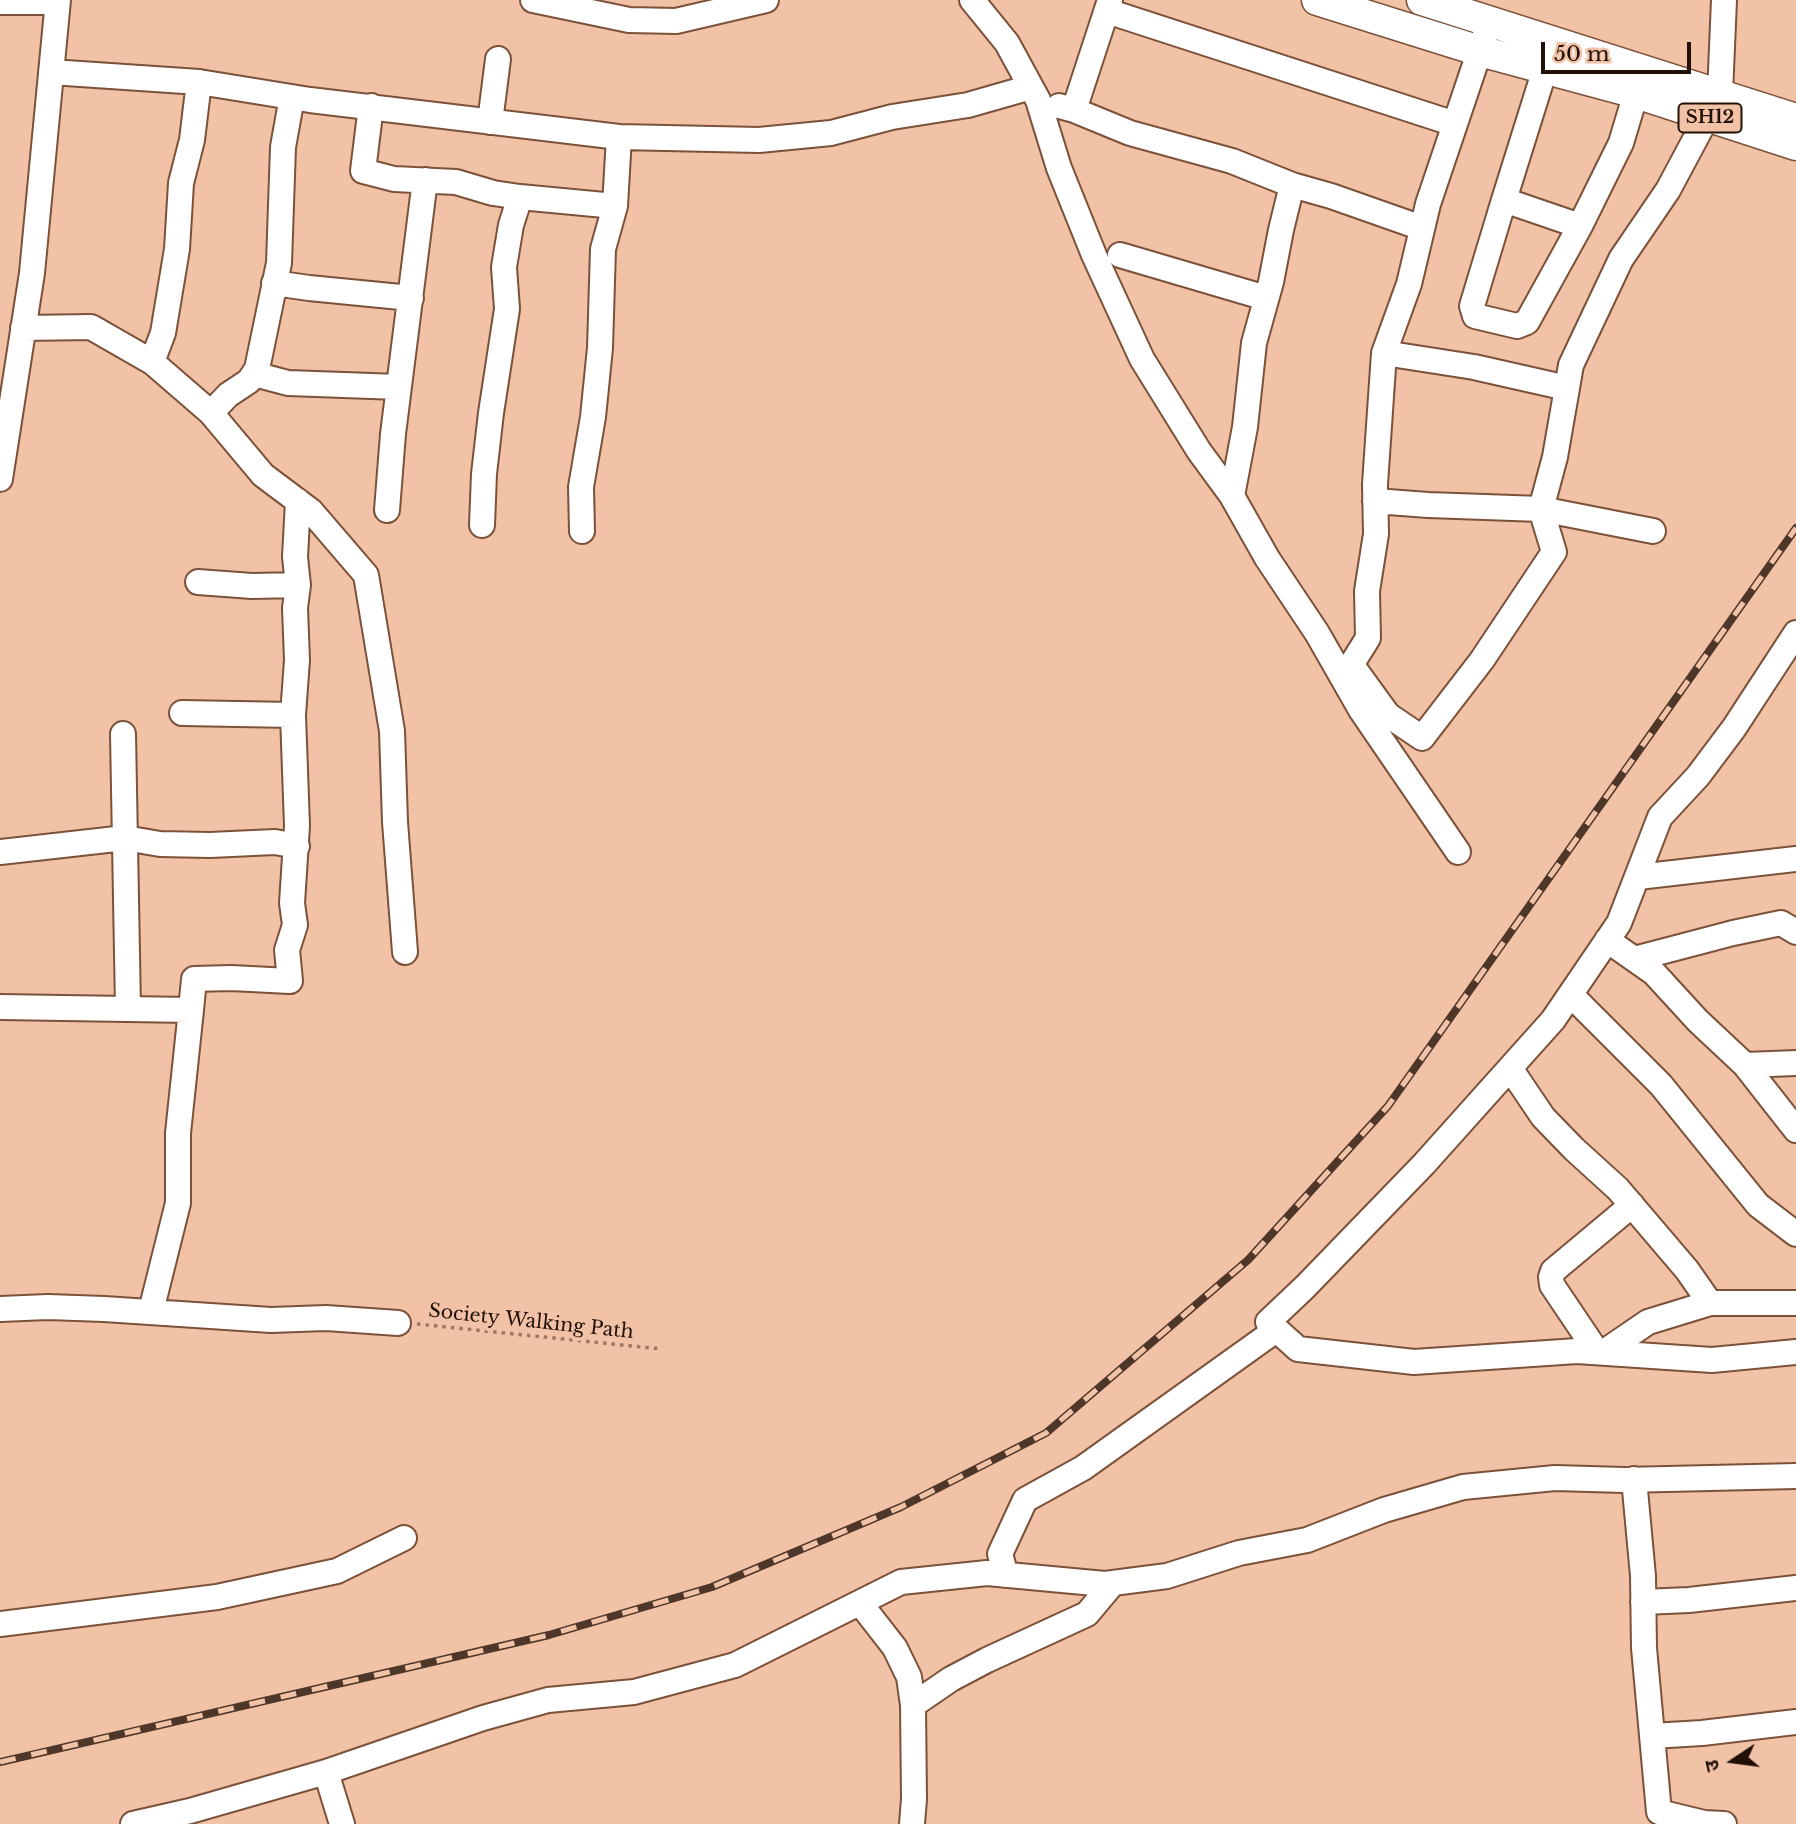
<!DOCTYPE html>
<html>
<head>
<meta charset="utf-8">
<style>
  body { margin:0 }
  #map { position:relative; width:1796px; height:1824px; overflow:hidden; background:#f2c2a7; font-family:"Libre Baskerville","Noto Sans Devanagari",serif }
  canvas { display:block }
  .north { position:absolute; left:1698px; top:1726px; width:70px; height:70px; -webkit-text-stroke:5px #f2c2a7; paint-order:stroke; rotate:257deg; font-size:19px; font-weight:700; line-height:28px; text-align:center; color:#211007 }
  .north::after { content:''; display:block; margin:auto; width:24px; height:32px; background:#211007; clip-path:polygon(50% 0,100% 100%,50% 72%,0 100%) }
  .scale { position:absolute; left:1541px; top:42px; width:150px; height:32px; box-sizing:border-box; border:4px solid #211007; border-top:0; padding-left:9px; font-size:21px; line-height:24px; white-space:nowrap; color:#211007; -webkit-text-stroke:5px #f2c2a7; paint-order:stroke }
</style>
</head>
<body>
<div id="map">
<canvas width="1796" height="1824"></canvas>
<div class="north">उ</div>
<div class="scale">50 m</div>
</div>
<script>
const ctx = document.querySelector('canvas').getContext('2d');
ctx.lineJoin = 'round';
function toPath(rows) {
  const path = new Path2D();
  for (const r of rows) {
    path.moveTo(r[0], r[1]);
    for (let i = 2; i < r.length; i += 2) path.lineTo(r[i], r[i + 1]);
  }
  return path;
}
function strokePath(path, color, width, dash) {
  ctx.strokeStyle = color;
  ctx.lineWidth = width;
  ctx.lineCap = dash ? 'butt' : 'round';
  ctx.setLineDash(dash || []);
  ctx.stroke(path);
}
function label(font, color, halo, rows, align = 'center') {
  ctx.font = font + ' "Libre Baskerville",serif';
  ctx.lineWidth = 7;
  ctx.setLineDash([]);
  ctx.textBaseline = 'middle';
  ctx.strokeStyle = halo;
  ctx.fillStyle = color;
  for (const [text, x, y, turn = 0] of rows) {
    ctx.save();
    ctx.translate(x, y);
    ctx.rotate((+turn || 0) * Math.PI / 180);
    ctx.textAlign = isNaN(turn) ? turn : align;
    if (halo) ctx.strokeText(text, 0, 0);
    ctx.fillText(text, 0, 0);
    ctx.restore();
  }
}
const path = toPath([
  [417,1324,661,1349]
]);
const minor = toPath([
  [533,0,629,20,676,21,766,0],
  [972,0,1007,43,1038,100,1059,168,1094,255,1142,359,1199,451,1232,496,1267,558,1317,633,1361,710,1458,852],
  [0,2,57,2],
  [1107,11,1455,124],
  [1545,69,1504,200,1580,226,1621,143,1636,93],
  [51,72,199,82,310,100,619,137,759,140,831,133,892,117,968,105,1031,87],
  [1720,94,1724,0],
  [371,106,363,171,394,179,456,182,493,193,520,197,615,206],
  [1059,106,1074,110,1110,0],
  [1074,110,1130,133,1232,161,1292,185,1281,230,1271,282,1254,343,1245,427,1232,496],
  [490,122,498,59],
  [1292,185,1331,196,1422,228],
  [1504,200,1472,306,1475,316,1517,326,1527,322,1580,226],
  [1120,255,1266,298],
  [274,283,309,288,411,298],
  [23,328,91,327,152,362,211,413,263,475,311,511,366,575,392,731,395,822,405,952],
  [1384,353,1474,367,1567,388],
  [152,362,163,333,177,249,181,183,192,140,199,82],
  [254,374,288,383,399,387],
  [211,413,228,395,249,381,257,369,279,263,283,147,292,97],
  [0,479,32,273,58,0],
  [1375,501,1428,505,1541,509,1653,531],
  [387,510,393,434,425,180],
  [482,525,484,474,491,413,507,309,504,267,511,225,520,197],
  [582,531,581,487,593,417,600,348,603,249,615,206,619,137],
  [198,582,252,586,298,585],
  [1796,633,1734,728,1698,776,1660,817,1619,923,1553,1020,1424,1164,1305,1287,1268,1322,1298,1349,1414,1362,1577,1351,1712,1360,1796,1352],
  [1351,664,1388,715,1422,738,1482,660,1554,552,1541,509,1555,457,1571,365,1621,259,1668,190,1707,117],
  [1343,678,1368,638,1367,591,1376,534,1375,484,1384,353,1409,284,1428,204,1485,35],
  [182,713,293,715],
  [123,734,128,1008],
  [0,852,125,838,160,844,210,845,275,842,297,846],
  [1638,877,1796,859],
  [1607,940,1654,973,1698,1021,1745,1065,1796,1130],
  [1634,959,1733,933,1781,923,1796,932],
  [1571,995,1661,1085,1758,1205,1796,1234],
  [0,1007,191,1010,178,1133,178,1203,151,1311],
  [191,1010,194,979,231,978,290,981,287,950,295,925,292,903,297,826,293,715,297,660,295,608,298,585,295,557,298,501],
  [1745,1065,1796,1063],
  [1510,1068,1543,1117,1574,1149,1618,1189,1687,1270,1710,1303],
  [0,1309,48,1307,104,1309,271,1320,326,1318,398,1323],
  [1597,1352,1552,1285,1551,1277,1553,1271,1632,1205],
  [1604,1352,1648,1322,1710,1303,1796,1303],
  [1634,1479,1643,1576,1644,1648,1659,1812,1704,1823,1724,1824],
  [1006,1575,1000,1554,1025,1500,1083,1468,1276,1330],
  [1643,1602,1689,1600,1796,1588],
  [860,1603,895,1648,909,1677,913,1705],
  [0,1624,217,1597,337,1571,404,1538],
  [1652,1736,1702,1733,1796,1722],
  [326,1772,342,1824],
  [133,1824,190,1811,326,1772,483,1718,548,1700,634,1692,735,1665,901,1582,987,1573,1105,1584,1167,1576,1239,1553,1307,1540,1384,1510,1463,1487,1555,1478,1624,1480,1796,1476],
  [912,1824,914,1799,913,1705,951,1679,987,1660,1087,1614,1113,1583]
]);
const major = toPath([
  [1317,0,1480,51,1636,93,1796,145],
  [1422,0,1796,119]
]);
const rail = toPath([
  [0,1762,549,1635,712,1587,901,1507,1046,1433,1248,1260,1388,1106,1796,528]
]);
const shields = [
  [1710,118,63]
];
const shieldNames = [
  ["SH12",1710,118]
];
const streetNames = [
  ["Society Walking Path",531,1322,6]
];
strokePath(minor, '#7b5139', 28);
strokePath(major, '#7b5139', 33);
strokePath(path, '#9b7865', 3.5, [3.5, 5]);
strokePath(minor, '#fff', 24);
strokePath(major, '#fff', 30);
strokePath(rail, '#4e3629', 8);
strokePath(rail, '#f2c2a7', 5, [16]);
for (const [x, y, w] of shields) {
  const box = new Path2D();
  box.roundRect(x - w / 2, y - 14.5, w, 29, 5);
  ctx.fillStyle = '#f2c2a7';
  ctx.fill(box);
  strokePath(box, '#211007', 2);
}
label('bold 18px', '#211007', null, shieldNames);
label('19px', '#211007', '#f2c2a7', streetNames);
</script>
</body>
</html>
